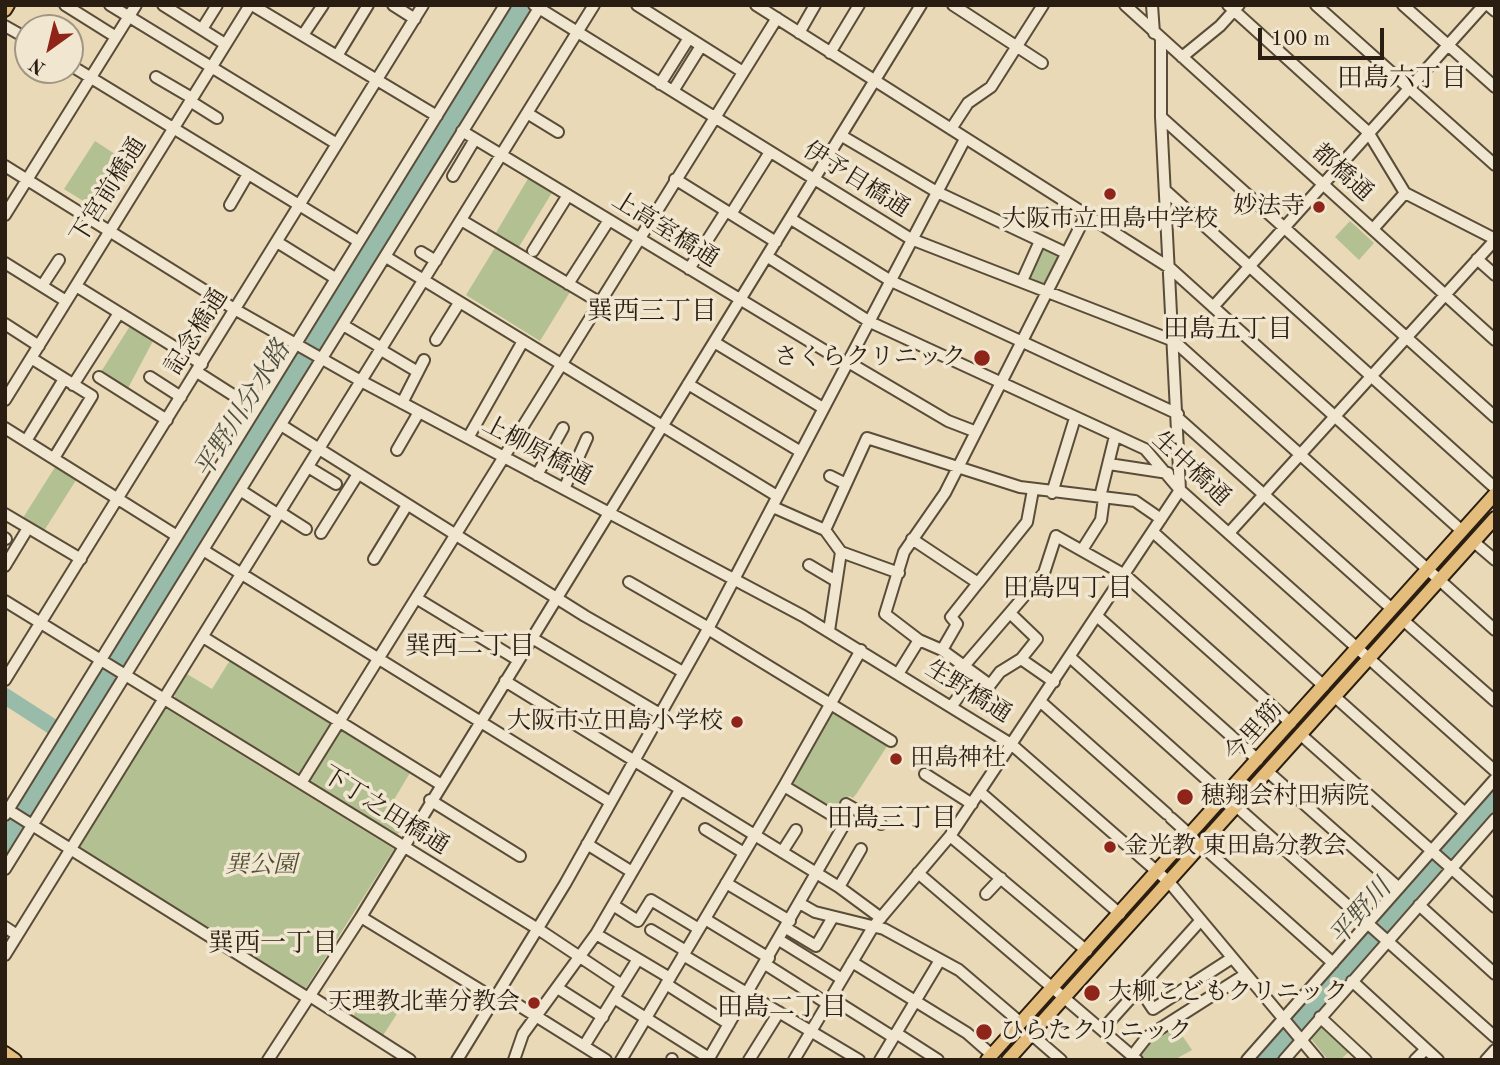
<!DOCTYPE html>
<html>
<head>
<meta charset="utf-8">
<style>
  body { margin:0 }
  #map { position:relative; width:1500px; height:1065px; overflow:hidden; background:#e9d9b7; font-family:"Old Standard TT",serif }
  canvas { display:block }
  .frame { position:absolute; inset:0; border:7px solid #291e11; pointer-events:none }
  .north { position:absolute; left:14px; top:14px; width:70px; height:70px; box-sizing:border-box; background:#f1e6d0; border:2px solid #a19684; border-radius:50%; rotate:214deg; font-size:19px; font-weight:700; line-height:28px; text-align:center; color:#291e11 }
  .north::after { content:''; display:block; margin:auto; width:24px; height:32px; background:#8f2418; clip-path:polygon(50% 0,100% 100%,50% 72%,0 100%) }
  .scale { position:absolute; left:1258px; top:28px; width:126px; height:32px; box-sizing:border-box; border:4px solid #291e11; border-top:0; padding-left:9px; font-size:21px; line-height:24px; white-space:nowrap; color:#291e11; -webkit-text-stroke:5px #f1e6d0; paint-order:stroke }
</style>
</head>
<body>
<div id="map">
<canvas width="1500" height="1065"></canvas>
<div class="frame"></div>
<div class="north">N</div>
<div class="scale">100 m</div>
</div>
<script>
const ctx = document.querySelector('canvas').getContext('2d');
ctx.lineJoin = 'round';
function fillPath(path, color) {
  ctx.fillStyle = color;
  ctx.fill(path, 'evenodd');
}
function toPath(rows) {
  const path = new Path2D();
  for (const r of rows) {
    path.moveTo(r[0], r[1]);
    for (let i = 2; i < r.length; i += 2) path.lineTo(r[i], r[i + 1]);
  }
  return path;
}
function strokePath(path, color, width, dash) {
  ctx.strokeStyle = color;
  ctx.lineWidth = width;
  ctx.lineCap = dash ? 'butt' : 'round';
  ctx.setLineDash(dash || []);
  ctx.stroke(path);
}
function label(font, color, halo, rows, align = 'center') {
  ctx.font = font + ' "Old Standard TT","Noto Serif JP",serif';
  ctx.lineWidth = 7;
  ctx.setLineDash([]);
  ctx.textBaseline = 'middle';
  ctx.strokeStyle = halo;
  ctx.fillStyle = color;
  for (const [text, x, y, turn = 0] of rows) {
    ctx.save();
    ctx.translate(x, y);
    ctx.rotate((+turn || 0) * Math.PI / 180);
    ctx.textAlign = isNaN(turn) ? turn : align;
    if (halo) ctx.strokeText(text, 0, 0);
    ctx.fillText(text, 0, 0);
    ctx.restore();
  }
}
const green = toPath([
  [95,141,118,156,88,204,64,189],
  [529,177,553,191,517,250,494,236],
  [1350,221,1374,243,1359,260,1335,237],
  [496,246,570,292,540,341,466,295],
  [1040,246,1059,252,1061,258,1048,282,1041,284,1026,278],
  [130,326,154,339,126,392,99,375],
  [57,464,78,477,42,534,21,521],
  [232,657,336,721,302,775,176,700,174,693,187,674,212,689],
  [165,708,394,849,304,991,77,849],
  [830,709,889,743,857,793,853,798,849,796,837,814,789,784],
  [340,727,411,771,382,820,399,832,397,835,307,781],
  [371,987,402,1006,382,1037,352,1018],
  [1320,1024,1351,1050,1340,1060,1328,1060,1309,1036],
  [1175,1025,1192,1050,1174,1060,1145,1060,1138,1054,1148,1040]
]);
const water = toPath([
  [509,5,537,5,5,862,5,820,509,5],
  [1495,784,1495,813,1277,1060,1251,1060,1495,784]
]);
const river = toPath([
  [5,696,70,738]
]);
const minor = toPath([
  [65,5,116,37],
  [110,5,337,144],
  [163,5,225,44],
  [252,5,437,116],
  [393,5,415,19],
  [534,5,911,239,1174,341,1495,630],
  [637,5,743,72],
  [756,5,1170,268,1462,531],
  [953,5,1042,63],
  [1125,5,1495,340],
  [1152,5,1154,33],
  [1228,5,1368,132,1405,193,1495,239],
  [1316,5,1495,165],
  [1403,5,1495,87],
  [1488,5,1495,11],
  [5,26,28,39],
  [202,29,217,5],
  [799,33,815,5],
  [303,35,323,5],
  [830,53,859,5],
  [337,56,368,5],
  [1182,57,1220,26,1239,5],
  [70,65,358,241],
  [156,77,192,98],
  [660,84,689,38],
  [673,91,701,46],
  [190,101,217,118],
  [527,113,558,132],
  [1161,117,1495,417],
  [951,129,968,103,991,87,1043,5],
  [462,131,847,364],
  [842,136,937,192,1066,253],
  [5,166,236,310,361,381,803,616,1011,744,1169,882,1318,1060],
  [453,176,475,139],
  [675,179,776,242],
  [1166,191,1495,488],
  [230,205,248,174],
  [731,214,770,152],
  [5,215,136,5],
  [791,219,891,281,1178,414],
  [461,220,599,302],
  [1373,229,1405,193],
  [277,242,335,278],
  [533,251,568,195],
  [421,252,436,261],
  [386,257,777,496],
  [768,257,870,322,1145,449,1180,490,1495,771],
  [1477,259,1495,275],
  [5,263,66,301],
  [689,269,726,211],
  [1022,281,1040,241],
  [568,284,609,220],
  [42,286,59,260],
  [76,286,202,364],
  [1213,307,1484,5],
  [5,324,39,346],
  [343,325,382,348],
  [436,340,459,303],
  [714,342,823,408],
  [381,350,418,372],
  [31,358,92,396,54,458],
  [848,362,948,421,974,431],
  [197,372,255,409],
  [99,377,167,420],
  [150,377,181,397],
  [688,384,801,452],
  [73,385,119,313],
  [5,400,250,5],
  [402,403,424,360],
  [1178,418,1392,609],
  [281,425,585,616,683,672],
  [5,428,177,536],
  [468,438,523,341],
  [26,441,64,379],
  [397,450,419,412],
  [1109,464,1168,473],
  [308,467,336,484],
  [537,475,563,428],
  [830,476,846,484],
  [564,489,587,438],
  [240,490,279,515],
  [1052,493,1075,418],
  [1100,497,1115,436],
  [773,507,825,530],
  [281,513,306,529],
  [5,514,81,559],
  [1153,532,1324,686],
  [321,533,358,474],
  [1229,533,1495,240],
  [5,538,6,539],
  [912,539,978,583,1027,522,1033,490],
  [1474,542,1495,560],
  [203,550,610,802],
  [1082,550,1101,520,1104,498],
  [841,552,899,573],
  [374,559,407,505],
  [809,565,836,581],
  [5,566,28,528],
  [629,582,709,628],
  [416,598,518,660],
  [5,601,538,929,622,985],
  [1098,617,1258,760],
  [1403,620,1495,701],
  [708,629,891,741],
  [829,631,841,552,825,530,867,438,1020,487,1135,501,1161,519],
  [203,637,440,784],
  [532,638,660,714],
  [942,650,957,624,951,617,978,583],
  [1071,658,1225,796],
  [1021,659,1054,682],
  [964,666,942,650,919,640,885,614,904,552,945,493,1086,215],
  [898,674,919,640],
  [975,674,990,685,1000,672,1021,659,1037,639,1011,614],
  [5,680,423,5],
  [505,681,839,887,881,918],
  [1334,696,1465,813],
  [1041,702,1167,814],
  [951,707,975,674,964,666,1044,573,1056,536,1125,575,1291,723],
  [1300,734,1495,907],
  [1267,771,1399,888],
  [925,774,972,804],
  [301,783,777,18],
  [980,792,1120,914],
  [430,800,520,856],
  [846,804,881,824],
  [1236,806,1495,1037],
  [5,808,308,998],
  [5,815,505,5],
  [1171,818,1191,836],
  [705,829,744,853],
  [950,836,1087,951],
  [587,844,632,872],
  [1201,845,1333,963],
  [782,852,796,830],
  [5,869,541,5],
  [918,873,1137,1060],
  [726,883,790,921],
  [839,887,861,849],
  [986,894,1001,878],
  [801,904,815,912,884,929,959,970,1021,1023],
  [613,905,638,921,651,900,699,929],
  [1419,905,1495,974],
  [361,917,495,999],
  [705,919,769,958],
  [5,927,17,935],
  [786,928,816,946,833,917],
  [651,930,686,951],
  [596,934,670,978],
  [779,940,842,979],
  [5,955,594,5],
  [683,955,859,1060],
  [852,962,967,1033,992,1055],
  [765,964,828,1004],
  [1352,981,1438,1060],
  [666,984,729,1024],
  [1139,988,1153,1009,1232,958],
  [559,989,603,1017],
  [499,993,606,1060],
  [310,996,410,1060],
  [614,998,709,1058],
  [831,998,893,1037],
  [1320,1017,1366,1060],
  [1102,1030,1201,920],
  [896,1033,938,1060],
  [1031,1034,1061,1060],
  [584,1046,638,959],
  [1132,1056,1147,1037,1246,974],
  [268,1060,361,917,921,5],
  [457,1060,565,884,708,629,965,139],
  [514,1060,523,1034,596,934,680,790],
  [621,1060,784,786,861,650],
  [672,1060,672,1059],
  [708,1060,845,823,784,786],
  [749,1060,779,1012],
  [794,1060,873,927,950,836,1180,490,1161,117,1161,38],
  [880,1060,940,960],
  [1247,1060,1495,779],
  [1284,1060,1495,819],
  [1415,1060,1426,1049],
  [1486,1060,1495,1050]
]);
const major = toPath([
  [5,10,8,5],
  [5,1053,15,1060],
  [987,1060,1495,494],
  [1008,1060,1495,518]
]);
const markers = [
  [1110,194,7,"#8f2418"],
  [1319,207,7,"#8f2418"],
  [982,358,9,"#8f2418"],
  [737,722,7,"#8f2418"],
  [896,759,7,"#8f2418"],
  [1185,797,9,"#8f2418"],
  [1110,847,7,"#8f2418"],
  [1092,993,9,"#8f2418"],
  [534,1003,7,"#8f2418"],
  [984,1032,9,"#8f2418"]
];
const streetNames = [
  ["都橋通",1342,173,42],
  ["伊予目橋通",856,180,32],
  ["下宮前橋通",109,191,-58],
  ["上高室橋通",665,230,32],
  ["記念橋通",197,332,-58],
  ["上柳原橋通",537,451,28],
  ["生中橋通",1191,469,43],
  ["生野橋通",968,692,32],
  ["今里筋",1254,732,-48],
  ["下丁之田橋通",385,811,32]
];
const poiNames = [
  ["妙法寺",1305,207,"right"],
  ["大阪市立田島中学校",1110,220,"center"],
  ["さくらクリニック",966,358,"right"],
  ["大阪市立田島小学校",723,722,"right"],
  ["田島神社",910,759],
  ["穂翔会村田病院",1201,797],
  ["金光教 東田島分教会",1124,847],
  ["大柳こどもクリニック",1108,993],
  ["天理教北華分教会",520,1003,"right"],
  ["ひらたクリニック",1000,1032]
];
const parkNames = [
  ["巽公園",261,866]
];
const neighbourhoodNames = [
  ["田島六丁目",1402,79],
  ["巽西三丁目",652,312],
  ["田島五丁目",1228,330],
  ["田島四丁目",1068,589],
  ["巽西二丁目",470,647],
  ["田島三丁目",892,819],
  ["巽西一丁目",273,944],
  ["田島二丁目",782,1008]
];
const waterNames = [
  ["平野川分水路",243,410,-58],
  ["平野川",1361,913,-49]
];
fillPath(green, '#b3c091');
fillPath(water, '#99bba9');
strokePath(water, '#6c7c6c', 2);
strokePath(river, '#99bba9', 16);
strokePath(minor, '#594d3a', 14);
strokePath(major, '#291e11', 16);
strokePath(minor, '#f1e6d0', 10);
strokePath(major, '#e4bc7c', 12);
for (const [x, y, r, color] of markers) {
  const dot = new Path2D();
  dot.arc(x, y, r, 0, 2 * Math.PI);
  ctx.fillStyle = color;
  ctx.fill(dot);
  strokePath(dot, '#f1e6d0', 2.5);
}
label('24px', '#291e11', '#f1e6d0', streetNames);
label('24px', '#291e11', '#f1e6d0', poiNames, 'left');
label('italic 24px', '#524f37', '#f1e6d0', parkNames);
label('26px', '#291e11', '#f1e6d0', neighbourhoodNames);
label('italic 26px', '#4b4d3f', '#f1e6d0', waterNames);
</script>
</body>
</html>
